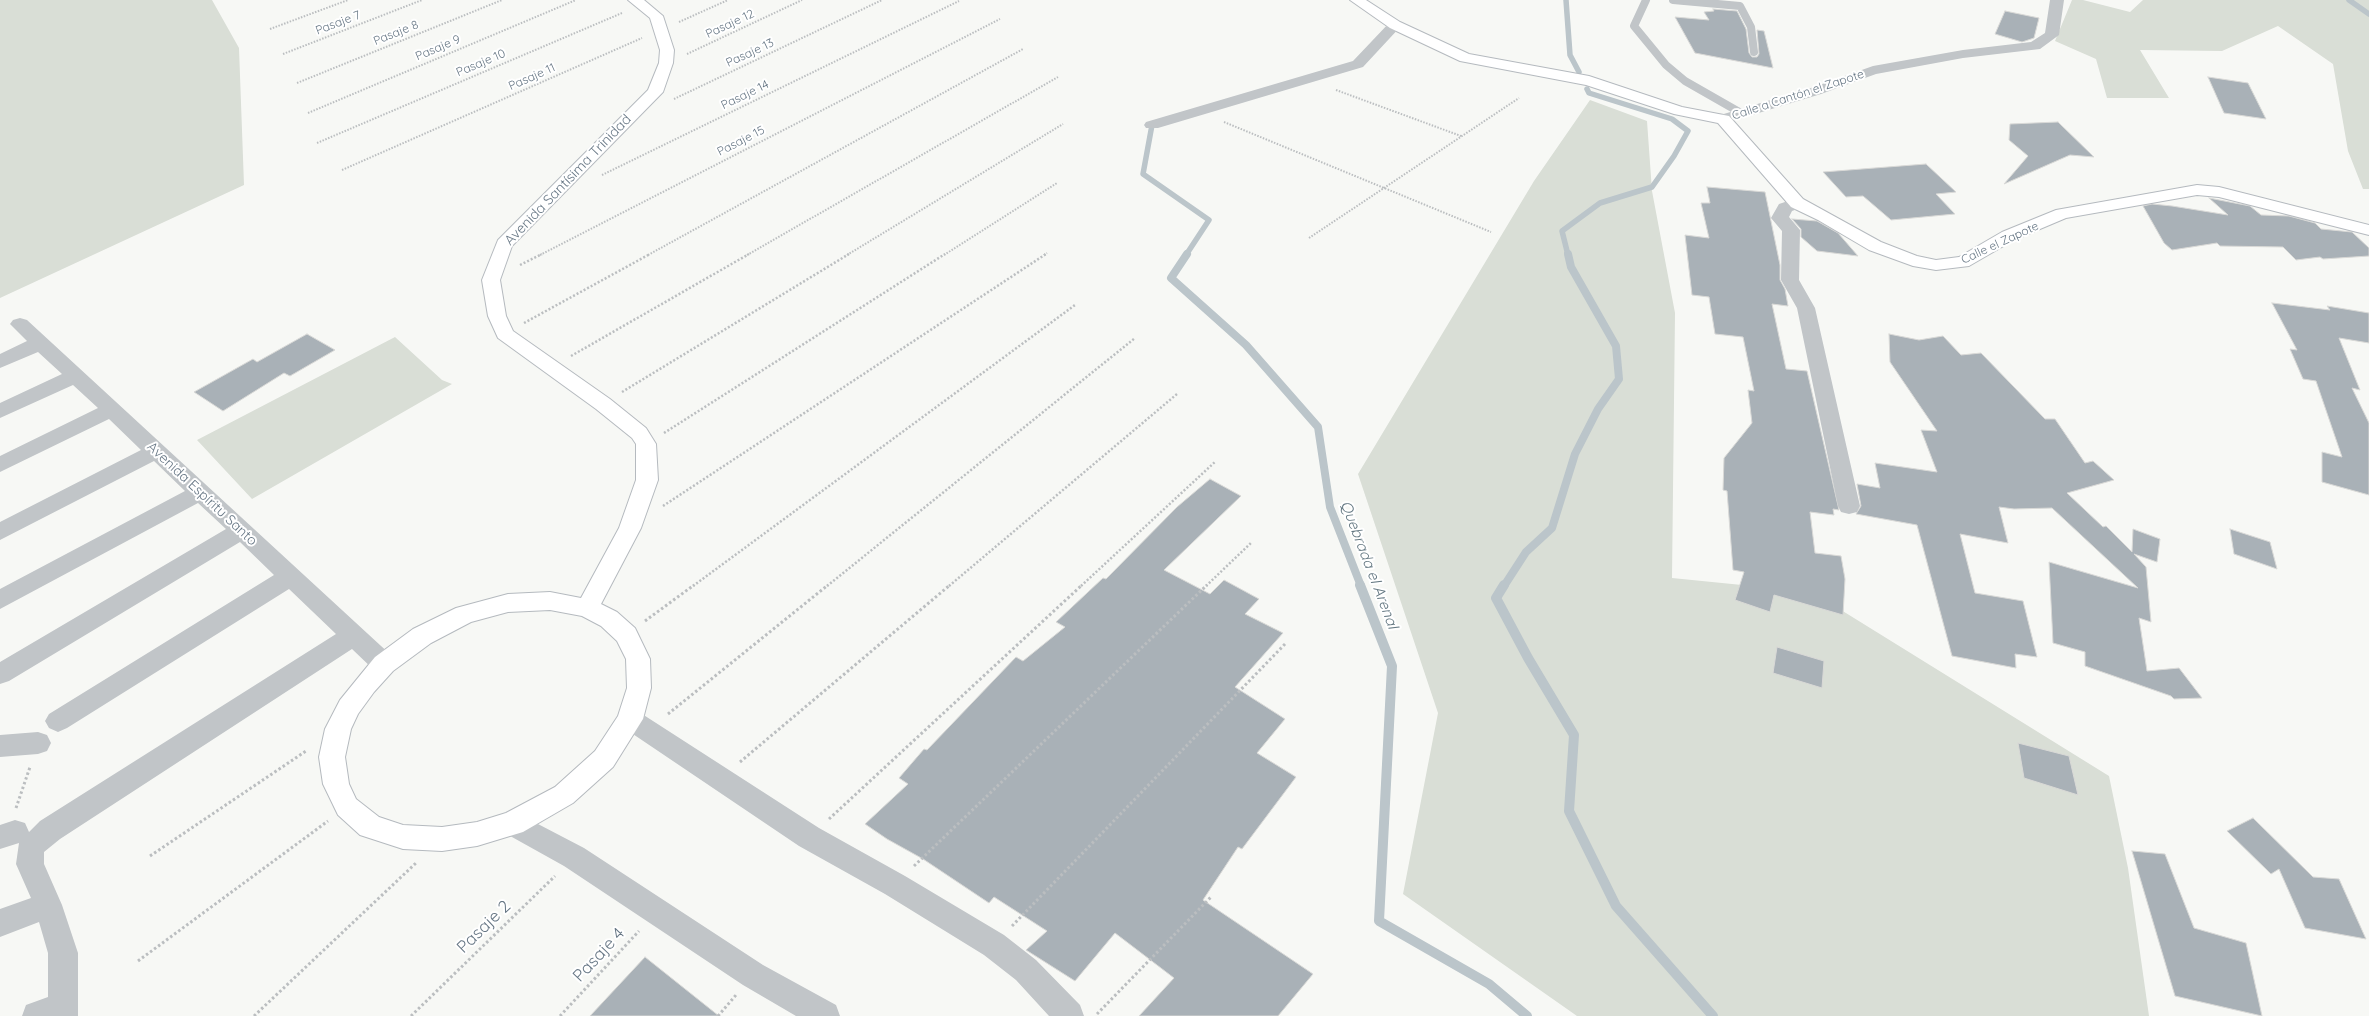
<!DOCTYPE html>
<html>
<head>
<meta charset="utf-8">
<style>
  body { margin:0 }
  canvas { display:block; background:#f7f8f5 }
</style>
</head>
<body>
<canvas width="2369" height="1016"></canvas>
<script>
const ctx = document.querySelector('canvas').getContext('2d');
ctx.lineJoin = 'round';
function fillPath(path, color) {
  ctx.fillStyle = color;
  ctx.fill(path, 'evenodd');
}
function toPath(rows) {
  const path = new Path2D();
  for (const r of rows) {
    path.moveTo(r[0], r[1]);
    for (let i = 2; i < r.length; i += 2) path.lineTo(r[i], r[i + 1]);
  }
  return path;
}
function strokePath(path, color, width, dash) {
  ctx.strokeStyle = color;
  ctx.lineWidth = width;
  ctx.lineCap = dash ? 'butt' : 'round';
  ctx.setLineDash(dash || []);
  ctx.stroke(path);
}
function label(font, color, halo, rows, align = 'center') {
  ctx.font = font + ' Quicksand,sans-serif';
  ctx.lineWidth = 4;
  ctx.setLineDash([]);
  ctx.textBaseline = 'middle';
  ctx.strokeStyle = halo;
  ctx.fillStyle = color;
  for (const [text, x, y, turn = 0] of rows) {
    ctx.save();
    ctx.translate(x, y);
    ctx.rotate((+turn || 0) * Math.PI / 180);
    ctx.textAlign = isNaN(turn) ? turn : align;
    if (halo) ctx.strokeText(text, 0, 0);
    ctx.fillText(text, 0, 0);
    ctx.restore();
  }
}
const green = toPath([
  [0,0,212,0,239,48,244,185,0,298],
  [2072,0,2083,0,2130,12,2143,0,2369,0,2369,189,2363,189,2348,151,2333,64,2278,26,2222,51,2140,50,2169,98,2107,98,2096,59,2055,41],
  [1590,100,1647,121,1652,191,1675,313,1672,578,1812,592,2109,776,2128,868,2149,1016,1577,1016,1403,894,1438,713,1358,474,1534,181],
  [395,337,442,380,452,384,252,499,197,440]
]);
const streamFar2 = toPath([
  [1566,0,1570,55,1579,72],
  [2349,0,2369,14],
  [1152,125,1143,174,1209,220,1186,255],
  [1568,255,1562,231,1600,203,1652,187,1674,156,1688,131,1672,119,1589,93,1587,89]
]);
const streamFar1 = toPath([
  [1187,254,1171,278,1246,345,1318,427,1330,507,1361,586],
  [1504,586,1526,552,1552,528,1575,454,1598,409,1619,379,1616,346,1571,267,1568,254]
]);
const stream = toPath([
  [1360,585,1392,666,1379,921,1489,984,1527,1016],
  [1504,585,1496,598,1528,658,1574,735,1569,811,1616,906,1713,1016]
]);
const building = toPath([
  [1713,9,1737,11,1746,29,1749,53,1752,57,1757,57,1759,54,1757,30,1764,31,1773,68,1695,53,1675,17,1709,20,1704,12,1714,11,1713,9],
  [2005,11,2039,18,2034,38,2022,42,1995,34,2005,11],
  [2208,77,2248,83,2266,119,2224,113,2208,77],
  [2058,122,2094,157,2070,155,2004,184,2028,156,2009,140,2010,124,2058,122],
  [1926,164,1956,192,1936,194,1955,214,1891,220,1863,196,1846,197,1823,172,1926,164],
  [1707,187,1765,192,1780,265,1780,280,1785,289,1788,306,1772,304,1786,369,1807,371,1839,510,1833,509,1834,515,1810,512,1815,553,1841,556,1845,579,1843,615,1774,595,1770,612,1735,600,1744,572,1733,570,1727,491,1723,490,1724,458,1752,423,1748,390,1754,391,1743,337,1715,334,1709,297,1692,295,1685,235,1709,238,1701,203,1710,203,1707,187],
  [2209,198,2250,206,2261,215,2289,216,2315,223,2321,229,2352,232,2369,248,2369,256,2323,259,2320,257,2296,260,2283,247,2220,246,2217,243,2172,250,2164,243,2143,206,2152,204,2172,206,2228,215,2209,198],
  [1792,219,1817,221,1838,233,1858,256,1817,251,1801,237,1801,229,1792,219],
  [2272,303,2330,310,2327,306,2369,313,2369,343,2339,338,2360,390,2352,388,2369,423,2369,495,2322,482,2322,452,2342,457,2316,381,2303,379,2290,349,2297,350,2272,303],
  [307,334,335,350,290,376,284,373,223,411,194,392,253,359,257,362,307,334],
  [1889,334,1919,340,1943,336,1961,355,1981,353,2045,419,2055,419,2085,463,2093,461,2114,480,2067,493,2103,527,2106,526,2132,552,2133,529,2160,539,2157,562,2134,554,2146,567,2151,622,2139,618,2147,671,2179,668,2202,698,2174,699,2171,696,2085,666,2085,652,2053,643,2049,562,2138,588,2052,508,2014,509,1999,507,2008,543,1960,534,1975,593,2023,601,2037,657,2015,654,2016,668,1952,656,1917,525,1856,514,1861,506,1857,484,1880,488,1875,463,1937,472,1921,430,1937,431,1890,362,1889,334],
  [1210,479,1241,496,1164,570,1210,594,1224,580,1259,599,1245,614,1283,633,1235,687,1285,719,1257,753,1296,777,1242,849,1238,847,1203,900,1313,974,1278,1016,1139,1016,1174,978,1115,933,1075,981,1026,950,1047,931,994,897,989,903,923,859,887,839,865,824,908,784,899,778,924,749,927,750,1016,657,1023,661,1065,627,1056,622,1103,578,1106,579,1177,507,1210,479],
  [2230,529,2270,542,2277,569,2234,554,2230,529],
  [1777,647,1824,661,1822,688,1773,673,1777,647],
  [2018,743,2069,756,2078,795,2024,778,2018,743],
  [2253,818,2313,877,2339,879,2366,939,2305,928,2279,869,2271,874,2227,831,2253,818],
  [2132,851,2165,854,2194,928,2246,943,2262,1016,2175,996,2132,851],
  [645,957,719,1016,590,1016,645,957]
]);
const pathFar2 = toPath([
  [679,22,728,0],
  [270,29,348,0],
  [283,54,422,0],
  [687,54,802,0],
  [297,83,502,0],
  [1336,90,1461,136],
  [674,99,882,0],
  [308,113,576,0],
  [1224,122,1491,232],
  [317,143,622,13],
  [342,170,642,38],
  [602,175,959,1],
  [1309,238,1519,98],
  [540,255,1000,19],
  [648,255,1023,49],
  [747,255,1058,77],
  [847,255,1063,124],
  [944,255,1057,183],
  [1044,255,1047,253]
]);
const pathFar1 = toPath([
  [520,265,542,254],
  [524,323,650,254],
  [571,356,749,254],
  [622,392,849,254],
  [664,433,945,254],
  [663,506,1046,254],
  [693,586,1075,305],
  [827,586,1135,338],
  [949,586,1177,394],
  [1081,586,1216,461],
  [1206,586,1252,542]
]);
const path = toPath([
  [645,621,694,585],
  [668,714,828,585],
  [740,762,950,585],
  [16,808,30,767],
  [829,819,1082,585],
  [150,856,306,751],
  [914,866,1207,585],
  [1012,926,1286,643],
  [138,961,328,821],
  [1097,1014,1211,897],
  [254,1016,416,863],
  [411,1016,555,876],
  [560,1016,639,931],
  [718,1016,736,995]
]);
const lane = toPath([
  [1646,0,1634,26,1666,65,1685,81,1741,113],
  [1673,0,1740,6,1751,27,1754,52]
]);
const street = toPath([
  [2050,0,2064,0,2059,35,2040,49,1963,58,1876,74,1821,94,1729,122,1723,124,1717,122,1715,119,1717,116,1811,88,1873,66,1963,50,2031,42,2045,33,2050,0],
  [1395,21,1402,25,1363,67,1158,128,1146,128,1144,125,1146,122,1353,61,1390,22,1395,21],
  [1797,198,1803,199,1806,203,1803,207,1792,211,1789,217,1800,230,1799,280,1815,308,1860,506,1857,512,1849,514,1841,512,1838,506,1797,308,1781,280,1782,231,1771,218,1779,204,1797,198],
  [20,318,27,320,393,657,396,664,393,671,384,674,375,671,352,649,60,839,44,852,44,864,62,905,78,953,78,1016,22,1016,26,1005,48,997,48,953,39,922,0,937,0,909,31,898,16,864,19,843,0,849,0,825,15,820,25,823,29,832,40,821,336,634,289,589,67,728,58,732,49,728,45,721,49,714,274,575,240,542,9,681,0,684,0,662,226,529,198,503,0,609,0,589,185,491,154,461,0,540,0,522,141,450,109,419,0,472,0,456,98,408,73,385,0,418,0,403,62,374,38,352,0,368,0,354,27,341,10,324,13,320,20,318],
  [630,708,639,712,819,828,905,876,1004,935,1036,960,1080,1005,1084,1016,1049,1016,1016,980,984,955,885,894,799,846,621,726,617,719,621,712,630,708],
  [38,732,47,735,51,743,47,751,38,754,0,757,0,735,38,732],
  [513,811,584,848,763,965,836,1005,840,1016,796,1016,743,985,564,866,503,832,499,823,503,814,513,811]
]);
const secondary = toPath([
  [628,0,644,0,663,16,674,50,673,63,663,92,512,246,500,280,506,316,513,331,610,399,646,428,656,444,658,480,641,528,601,604,617,612,635,628,650,659,651,688,643,719,613,767,573,803,523,832,477,846,442,851,403,849,360,835,338,815,323,784,319,757,325,729,340,700,375,657,413,629,456,608,508,594,550,592,581,598,619,528,636,480,636,444,632,438,596,409,498,338,488,316,482,280,498,240,648,90,659,63,660,50,650,18,628,0],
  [550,610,582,616,601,626,617,641,626,659,627,688,618,716,595,751,555,787,506,813,477,822,442,827,403,825,379,817,356,799,349,784,345,757,351,729,358,714,374,692,393,671,431,643,471,622,508,612,550,610],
  [1350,0,1366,0,1400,22,1469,54,1589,76,1682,107,1729,116,1803,199,1881,242,1917,256,1936,260,1959,257,2002,232,2056,210,2197,185,2219,187,2369,225,2369,235,2219,197,2197,195,2066,218,2014,240,1969,266,1936,270,1913,266,1869,250,1818,220,1791,207,1718,123,1674,114,1586,85,1460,61,1390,28,1350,0]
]);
const farStreetnames = [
  ["Pasaje 7",338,23,-21],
  ["Pasaje 12",730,24,-25],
  ["Pasaje 8",396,33,-22],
  ["Pasaje 9",438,48,-23],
  ["Pasaje 13",750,53,-25],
  ["Pasaje 10",481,63,-23],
  ["Pasaje 11",532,77,-24],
  ["Pasaje 14",745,95,-26],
  ["Calle a Cantón el Zapote",1798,95,-18],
  ["Pasaje 15",741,141,-27],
  ["Calle el Zapote",2000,243,-25]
];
const streetNames = [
  ["Avenida Santísima Trinidad",568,180,-46],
  ["Avenida Espíritu Santo",202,494,43]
];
const waterNames = [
  ["Quebrada el Arenal",1369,565,69]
];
const nearStreetnames = [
  ["Pasaje 2",484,927,-44],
  ["Pasaje 4",599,955,-47]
];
fillPath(green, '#d9ded6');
strokePath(streamFar2, '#bbc5ca', 5.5);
strokePath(streamFar1, '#bbc5ca', 8);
strokePath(stream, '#bbc5ca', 10);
fillPath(building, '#a9b1b7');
strokePath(building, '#d9d9d7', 1);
strokePath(secondary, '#b5babf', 2);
strokePath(pathFar2, '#bbbec0', 2, [1.5, 1.5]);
strokePath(pathFar1, '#bbbec0', 2.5, [2, 2]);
strokePath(path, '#bbbec0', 3, [2.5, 2.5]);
strokePath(lane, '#c1c5c8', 8);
fillPath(street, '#c1c5c8');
fillPath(secondary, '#fff');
label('12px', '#677785', '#fff', farStreetnames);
label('14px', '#677785', '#fff', streetNames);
label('italic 15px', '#637781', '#fff', waterNames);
label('17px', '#677785', '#fff', nearStreetnames);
</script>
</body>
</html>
